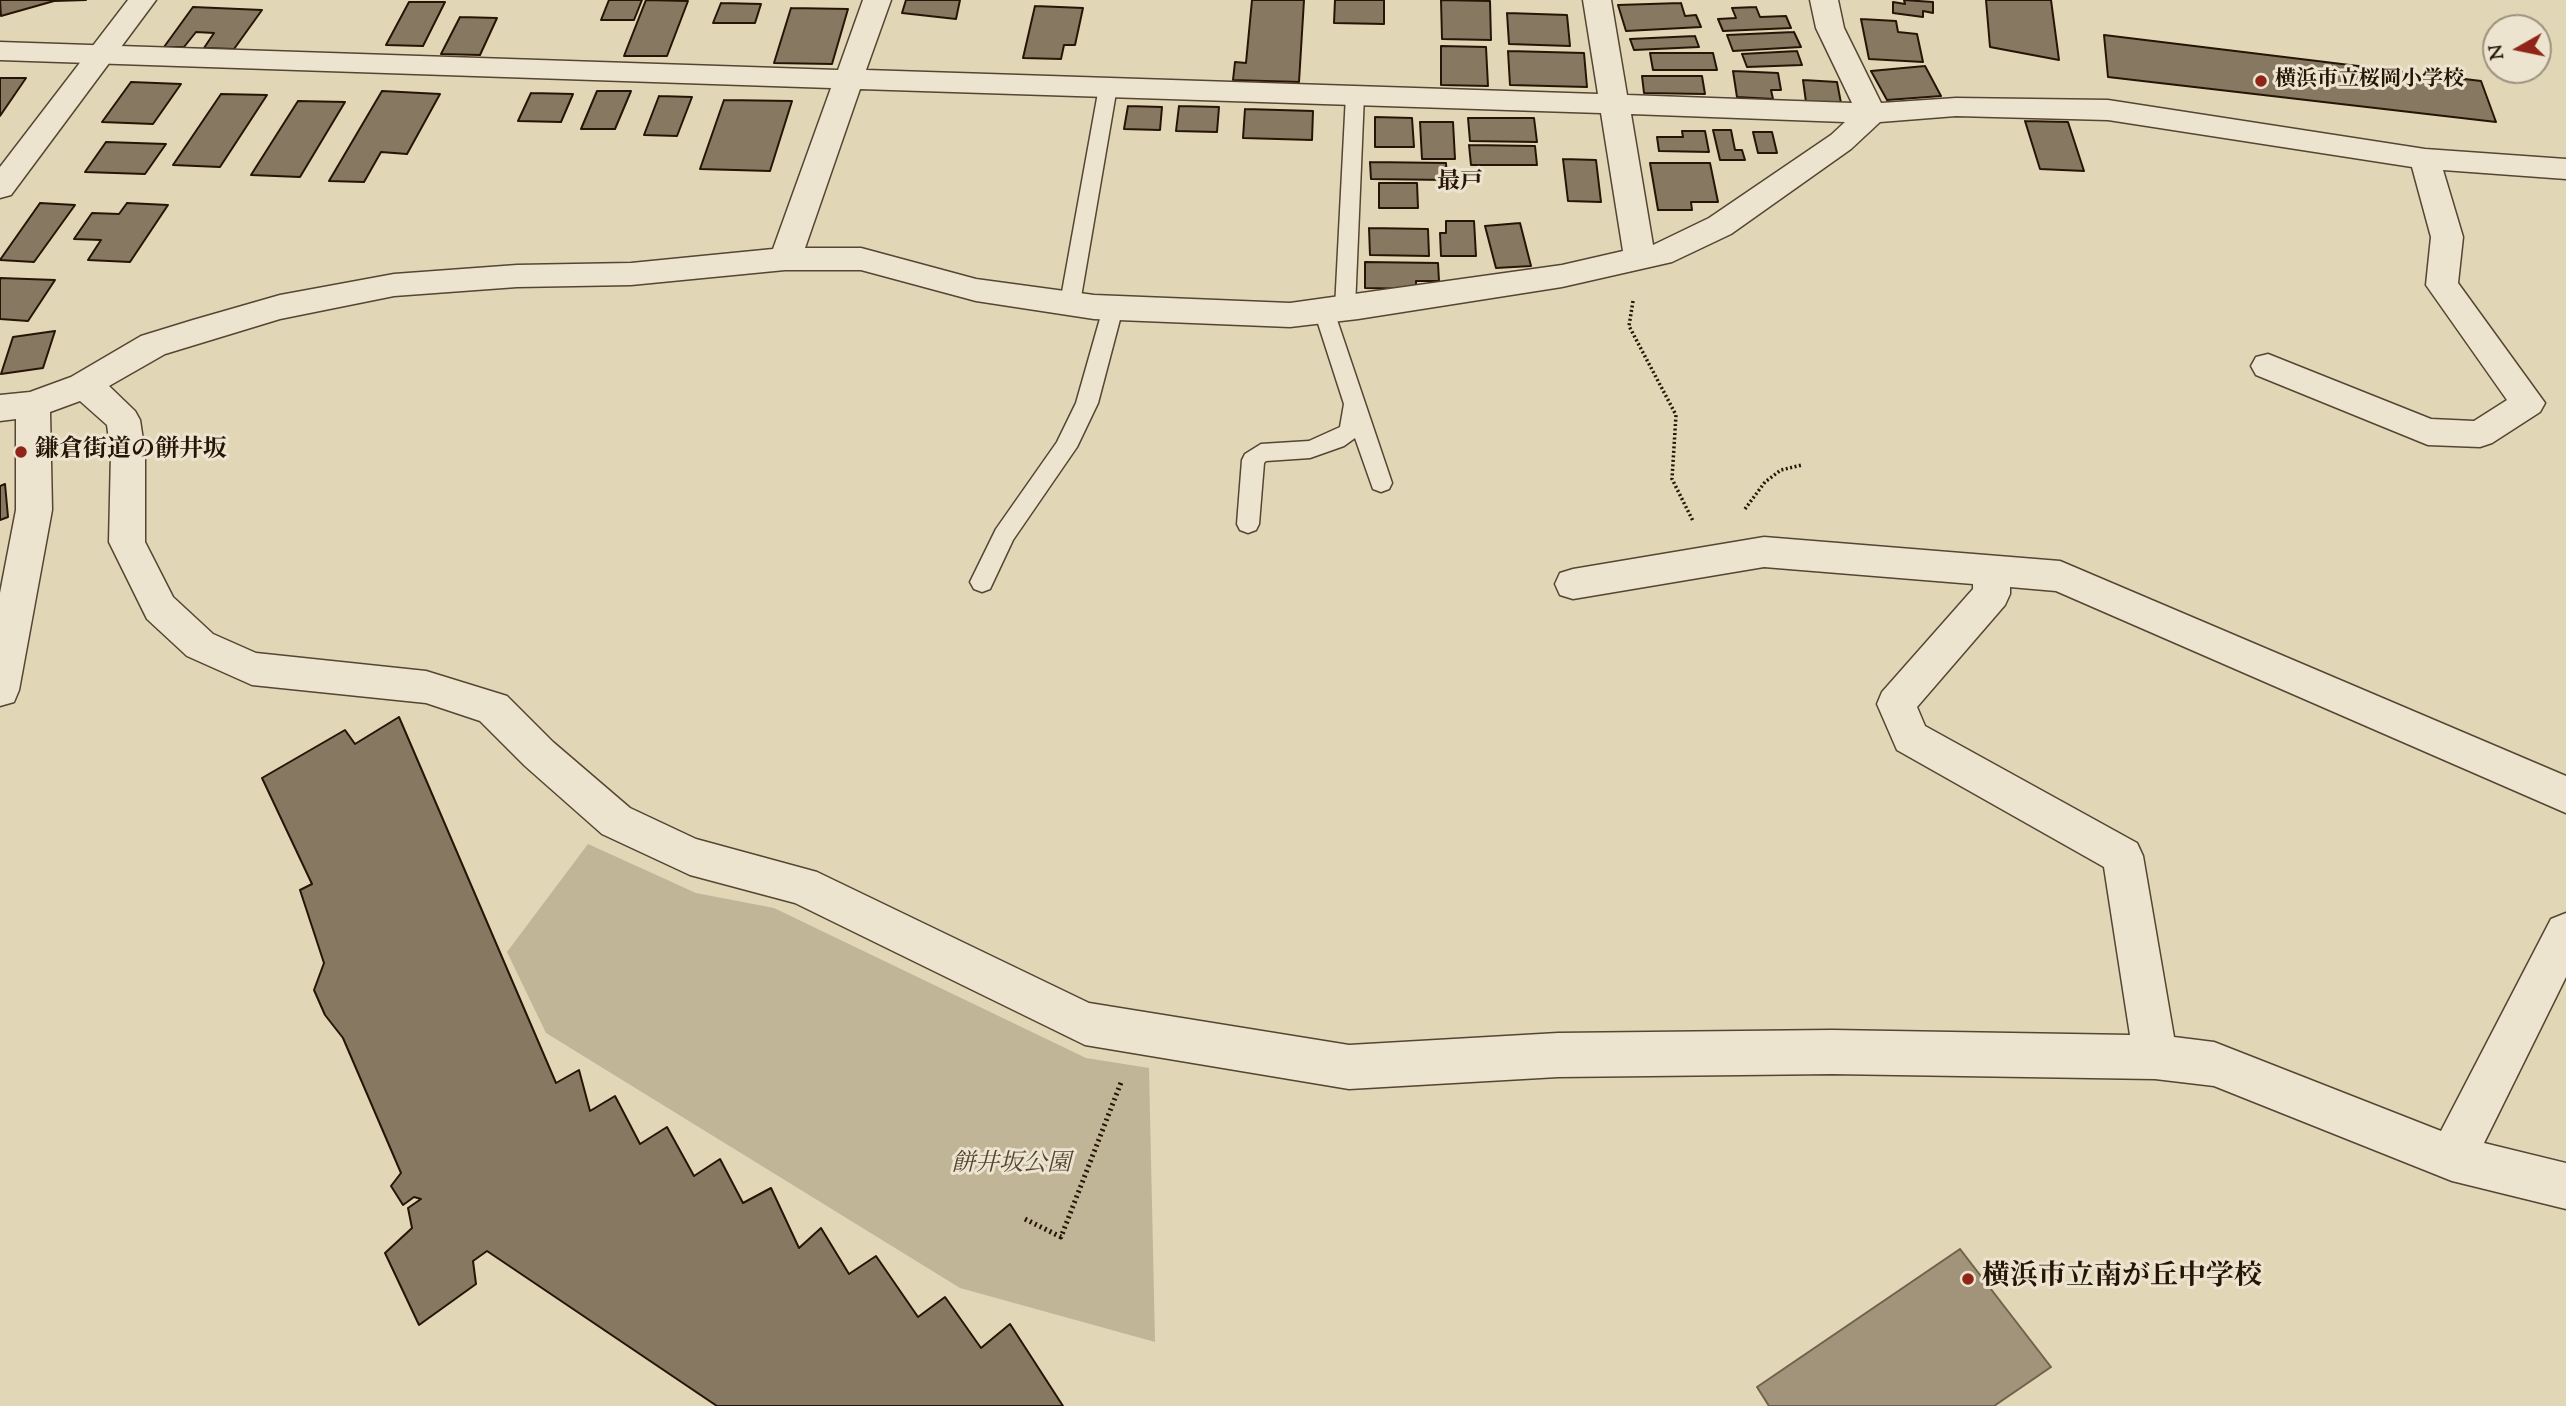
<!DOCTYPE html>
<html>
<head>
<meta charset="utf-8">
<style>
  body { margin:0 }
  #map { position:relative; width:2566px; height:1406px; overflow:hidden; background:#e1d6b5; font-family:"Sorts Mill Goudy",serif }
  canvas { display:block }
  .north { position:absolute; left:2482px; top:14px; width:70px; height:70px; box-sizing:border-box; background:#ece4cf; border:2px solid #9d917f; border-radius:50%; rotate:261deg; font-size:19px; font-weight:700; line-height:28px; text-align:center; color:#261506 }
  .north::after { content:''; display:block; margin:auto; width:24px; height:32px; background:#8f2418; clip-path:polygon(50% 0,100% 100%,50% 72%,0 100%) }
</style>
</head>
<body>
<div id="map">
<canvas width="2566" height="1406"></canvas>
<div class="north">N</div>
</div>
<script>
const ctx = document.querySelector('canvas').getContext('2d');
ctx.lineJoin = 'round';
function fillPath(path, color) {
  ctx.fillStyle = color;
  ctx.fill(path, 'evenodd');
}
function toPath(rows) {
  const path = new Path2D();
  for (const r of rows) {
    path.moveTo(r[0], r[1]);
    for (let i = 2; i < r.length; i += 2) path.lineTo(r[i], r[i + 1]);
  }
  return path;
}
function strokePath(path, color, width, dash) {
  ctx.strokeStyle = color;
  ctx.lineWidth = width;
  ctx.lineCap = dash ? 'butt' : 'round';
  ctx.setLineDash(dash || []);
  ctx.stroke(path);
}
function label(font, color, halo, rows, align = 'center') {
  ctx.font = font + ' "Sorts Mill Goudy","Noto Serif JP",serif';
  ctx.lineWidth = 6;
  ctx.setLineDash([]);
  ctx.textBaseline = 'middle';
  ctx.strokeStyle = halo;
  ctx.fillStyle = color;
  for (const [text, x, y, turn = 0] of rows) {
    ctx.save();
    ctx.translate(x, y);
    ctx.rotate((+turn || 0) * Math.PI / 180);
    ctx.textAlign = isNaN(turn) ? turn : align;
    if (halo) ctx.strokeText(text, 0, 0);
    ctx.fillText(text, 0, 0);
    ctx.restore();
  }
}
const green = toPath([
  [588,844,696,893,774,908,1086,1058,1149,1068,1155,1342,960,1288,546,1033,507,952]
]);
const water = toPath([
  [1960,1249,2051,1367,1994,1406,1769,1406,1757,1387,1960,1249]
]);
const building = toPath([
  [0,0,86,0,54,1,1,16,0,0],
  [609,0,642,0,634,20,601,20,609,0],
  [646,0,688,1,667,56,624,56,646,0],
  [906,0,960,0,956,19,902,13,906,0],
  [1252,0,1304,0,1299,82,1233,80,1235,62,1246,63,1252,0],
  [1335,0,1384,0,1384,24,1334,23,1335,0],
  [1441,0,1490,1,1491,40,1442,39,1441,0],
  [1904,0,1933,2,1933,13,1923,11,1923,17,1893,13,1893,2,1905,4,1904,0],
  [1986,0,2051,0,2059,60,1990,47,1986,0],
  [409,2,445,2,423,46,386,45,409,2],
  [721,3,761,4,755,23,713,23,721,3],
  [1681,3,1685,16,1696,15,1701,27,1626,31,1618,5,1681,3],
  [1035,6,1083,8,1075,45,1064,45,1061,59,1023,58,1035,6],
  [193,7,262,10,234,49,204,48,214,33,196,32,184,47,164,47,193,7],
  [1756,7,1760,17,1786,16,1791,28,1723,31,1718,19,1736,18,1732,8,1756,7],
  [791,8,848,9,832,64,774,63,791,8],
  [1507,13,1567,15,1570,46,1509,44,1507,13],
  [460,17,497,18,480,55,441,54,460,17],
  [1861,19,1896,21,1898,32,1917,34,1923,62,1869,59,1861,19],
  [1794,32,1801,47,1733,51,1727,35,1794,32],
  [2104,35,2481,81,2496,122,2108,77,2104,35],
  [1695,36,1699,47,1634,50,1630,39,1695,36],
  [1441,46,1486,47,1488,86,1441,85,1441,46],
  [1508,51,1584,53,1587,87,1510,85,1508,51],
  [1797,51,1802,65,1747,67,1742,54,1797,51],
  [1650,53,1713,53,1717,70,1653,70,1650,53],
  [1925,66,1941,96,1887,100,1871,71,1925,66],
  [1733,71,1778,73,1781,90,1771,90,1773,99,1737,97,1733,71],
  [1642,76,1702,76,1705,94,1644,93,1642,76],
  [0,78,26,78,0,116,0,78],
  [1803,80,1837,82,1841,103,1806,102,1803,80],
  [131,82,181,84,153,124,102,122,131,82],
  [382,91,440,94,407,154,381,152,364,182,329,181,382,91],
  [597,91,631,91,615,129,581,129,597,91],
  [531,93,573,94,561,122,518,121,531,93],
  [221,94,267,95,220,167,173,165,221,94],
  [659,96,692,97,677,136,644,135,659,96],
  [724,100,792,101,770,171,700,169,724,100],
  [298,101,345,102,300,177,251,175,298,101],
  [1128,106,1162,107,1160,130,1124,129,1128,106],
  [1179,106,1219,107,1217,132,1176,131,1179,106],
  [1245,109,1313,111,1312,140,1243,138,1245,109],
  [1375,117,1412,118,1414,147,1375,147,1375,117],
  [1468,118,1534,118,1537,142,1470,141,1468,118],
  [2025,121,2068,122,2084,171,2040,169,2025,121],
  [1420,122,1453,122,1455,159,1422,159,1420,122],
  [1713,130,1731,130,1735,150,1742,150,1745,160,1720,160,1713,130],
  [1682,131,1705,131,1709,152,1659,151,1657,137,1683,137,1682,131],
  [1753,132,1772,132,1777,153,1758,153,1753,132],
  [106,142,166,144,145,174,85,172,106,142],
  [1469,145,1535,146,1537,165,1471,165,1469,145],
  [1563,159,1596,160,1601,202,1568,201,1563,159],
  [1370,162,1446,163,1447,180,1371,179,1370,162],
  [1650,163,1710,163,1718,202,1691,202,1692,210,1658,210,1650,163],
  [1379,183,1417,183,1418,208,1379,208,1379,183],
  [40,203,75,205,34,262,0,260,40,203],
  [127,203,168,205,130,262,88,260,101,240,74,239,92,213,119,214,127,203],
  [1446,221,1474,221,1476,256,1441,256,1440,233,1446,233,1446,221],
  [1520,223,1531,266,1496,268,1485,226,1520,223],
  [1369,228,1428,229,1429,256,1370,255,1369,228],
  [1365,262,1438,263,1439,281,1416,281,1416,289,1365,288,1365,262],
  [0,278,55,280,28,321,0,319,0,278],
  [55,331,43,368,1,374,13,337,55,331],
  [5,484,8,517,0,520,0,486,5,484],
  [399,717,556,1083,579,1070,590,1111,615,1096,640,1144,667,1127,694,1176,720,1159,743,1203,771,1188,799,1248,821,1228,849,1274,876,1256,918,1317,945,1297,981,1348,1010,1324,1063,1406,717,1406,487,1251,473,1261,476,1284,419,1325,385,1253,412,1228,408,1208,421,1199,414,1197,403,1205,391,1186,401,1173,343,1038,325,1015,314,990,324,963,300,890,312,884,262,778,345,730,355,744,399,717]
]);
const pathFar1 = toPath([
  [1633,301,1629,326,1676,415,1672,479,1693,521],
  [1745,509,1765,482,1781,470,1802,465]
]);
const path = toPath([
  [1025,1219,1061,1237,1122,1080]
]);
const service = toPath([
  [1108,81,1117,87,1080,303,1077,308,1070,310,1063,308,1060,303,1099,87,1108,81],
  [1355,89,1364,95,1355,308,1352,313,1345,315,1338,313,1335,308,1346,95,1355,89],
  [1113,301,1120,303,1123,308,1098,403,1077,447,1013,540,990,589,982,592,974,589,970,582,996,529,1057,442,1076,403,1103,308,1106,303,1113,301],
  [1324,304,1331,306,1334,311,1392,483,1389,489,1381,492,1373,489,1355,438,1344,446,1310,458,1266,461,1264,463,1259,524,1256,530,1248,533,1240,530,1237,524,1242,460,1245,454,1261,444,1309,441,1340,427,1344,404,1314,311,1317,306,1324,304]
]);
const minor = toPath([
  [863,0,891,0,866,70,1598,94,1583,0,1611,0,1627,95,1852,103,1816,28,1810,0,1838,0,1844,28,1881,103,1956,98,2108,100,2425,149,2566,159,2566,179,2443,170,2463,237,2458,283,2545,403,2540,412,2492,443,2480,447,2428,445,2256,375,2251,366,2256,357,2268,354,2431,419,2474,421,2507,400,2426,285,2431,237,2412,167,2108,120,1956,116,1880,122,1851,149,1731,234,1672,262,1562,287,1358,319,1290,327,1094,319,976,301,861,270,785,270,631,285,517,287,394,296,280,319,165,354,109,386,135,411,140,420,145,453,145,542,173,597,213,634,256,653,426,671,507,696,553,742,630,808,696,839,817,872,1089,1003,1349,1045,1558,1033,1832,1030,2130,1035,2104,867,1897,750,1877,704,1882,692,1973,589,1973,584,1764,567,1573,599,1560,595,1555,584,1560,573,1573,569,1764,537,2060,561,2566,776,2566,813,2056,591,2010,587,2010,594,2005,605,1917,707,1925,726,2137,843,2143,856,2174,1037,2214,1042,2441,1131,2551,919,2566,913,2566,977,2484,1143,2566,1163,2566,1209,2452,1181,2214,1086,2155,1079,1832,1074,1558,1077,1349,1089,1085,1045,795,903,690,875,602,834,525,766,480,721,426,703,252,685,187,656,147,619,109,542,111,453,107,425,80,401,50,412,52,510,19,690,14,702,0,706,0,593,16,510,16,419,0,421,0,395,30,392,71,377,141,336,193,320,280,295,394,274,517,265,631,263,773,249,831,88,0,60,0,42,838,70,863,0],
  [860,89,1601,113,1623,251,1562,265,1290,303,1094,295,976,279,861,248,805,248,860,89],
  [1631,114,1845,122,1831,135,1709,218,1653,245,1631,114]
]);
const tertiary = toPath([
  [128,0,156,0,11,195,0,198,0,167,128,0]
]);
const markers = [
  [2261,81,7,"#8f2418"],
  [21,452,7,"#8f2418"],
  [1968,1279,7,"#8f2418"]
];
const farPoinames = [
  ["横浜市立桜岡小学校",2275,81]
];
const farQuarternames = [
  ["最戸",1460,184]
];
const poiNames = [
  ["鎌倉街道の餅井坂",35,452]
];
const parkNames = [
  ["餅井坂公園",1011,1166]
];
const nearPoinames = [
  ["横浜市立南が丘中学校",1982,1279]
];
fillPath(green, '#c1b597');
fillPath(water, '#a1947a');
strokePath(water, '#70614c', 2);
fillPath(building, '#877961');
strokePath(building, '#261506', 2);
strokePath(service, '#554532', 3);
strokePath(minor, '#554532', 3);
strokePath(tertiary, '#554532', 3);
strokePath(pathFar1, '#261506', 3.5, [2, 2.5]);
strokePath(path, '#261506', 5, [2, 3.5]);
fillPath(service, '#ece4cf');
fillPath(minor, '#ece4cf');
fillPath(tertiary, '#ece4cf');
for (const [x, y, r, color] of markers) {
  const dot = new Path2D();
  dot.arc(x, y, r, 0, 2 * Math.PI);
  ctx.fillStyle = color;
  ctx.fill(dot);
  strokePath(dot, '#ece4cf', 2.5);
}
label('bold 21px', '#261506', '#ece4cf', farPoinames, 'left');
label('bold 23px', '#261506', '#ece4cf', farQuarternames);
label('bold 24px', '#261506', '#ece4cf', poiNames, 'left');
label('italic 24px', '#544532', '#ece4cf', parkNames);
label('bold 28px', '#261506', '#ece4cf', nearPoinames, 'left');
</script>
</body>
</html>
